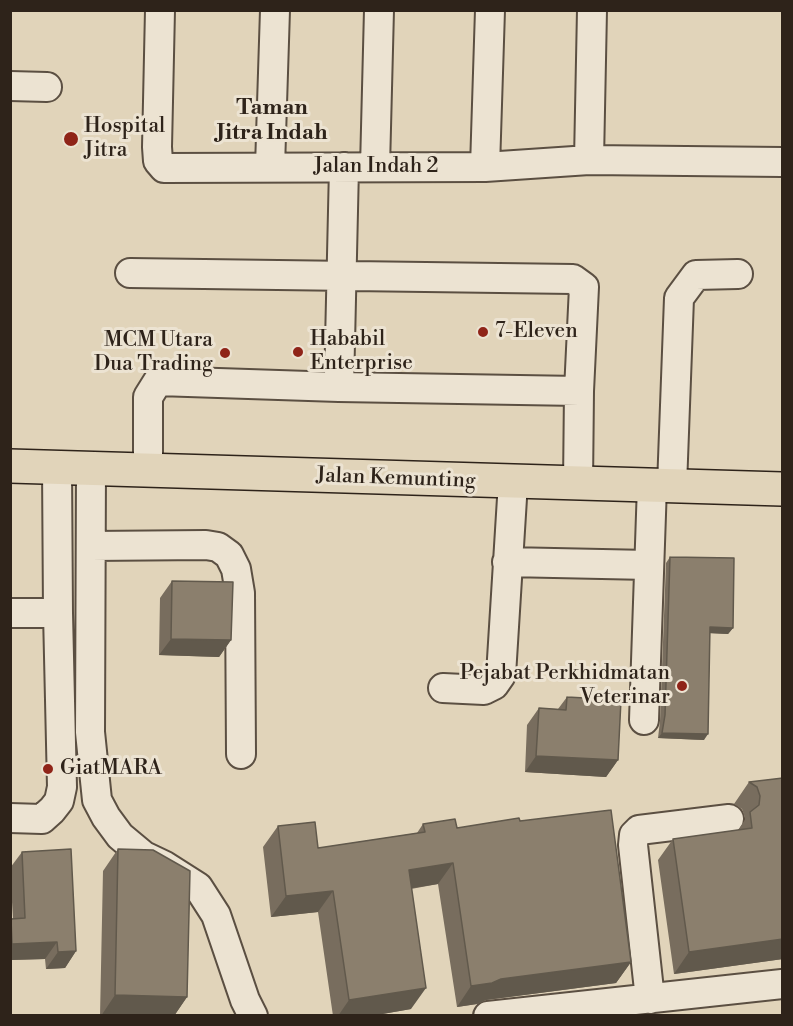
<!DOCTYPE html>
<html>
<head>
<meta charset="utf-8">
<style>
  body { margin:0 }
  #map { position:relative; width:793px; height:1026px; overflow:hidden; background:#e1d4ba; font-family:"Libre Bodoni",serif }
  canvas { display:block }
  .frame { position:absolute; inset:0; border:12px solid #2e231a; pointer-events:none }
</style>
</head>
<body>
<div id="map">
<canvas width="793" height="1026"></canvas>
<div class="frame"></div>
</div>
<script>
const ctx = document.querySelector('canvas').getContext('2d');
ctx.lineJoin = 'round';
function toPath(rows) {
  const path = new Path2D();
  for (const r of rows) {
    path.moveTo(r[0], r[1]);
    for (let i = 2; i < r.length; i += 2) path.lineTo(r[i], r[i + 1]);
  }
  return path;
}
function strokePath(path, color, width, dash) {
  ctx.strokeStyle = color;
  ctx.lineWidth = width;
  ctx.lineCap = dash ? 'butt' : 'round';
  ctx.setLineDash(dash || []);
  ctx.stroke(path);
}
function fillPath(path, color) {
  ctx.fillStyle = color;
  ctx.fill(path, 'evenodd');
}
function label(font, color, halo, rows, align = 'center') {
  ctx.font = font + ' "Libre Bodoni",serif';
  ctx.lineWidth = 6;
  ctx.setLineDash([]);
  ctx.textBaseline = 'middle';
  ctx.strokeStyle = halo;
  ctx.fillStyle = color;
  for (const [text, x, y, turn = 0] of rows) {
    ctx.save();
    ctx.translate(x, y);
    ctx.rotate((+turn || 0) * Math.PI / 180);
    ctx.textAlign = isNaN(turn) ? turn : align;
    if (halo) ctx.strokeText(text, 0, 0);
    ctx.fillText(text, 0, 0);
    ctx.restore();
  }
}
const minor = toPath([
  [160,10,157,147,158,161,164,168,485,167,589,160,782,162],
  [10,86,47,87],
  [589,160,592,10],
  [270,167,275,10],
  [375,167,379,10],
  [485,167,490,10],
  [130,273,573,279,584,287,579,391,578,484],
  [339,387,344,167],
  [91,468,90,732,97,800,106,817,120,836,144,856,165,866,198,887,216,915,245,1000,253,1016],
  [148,471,148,397,158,381,339,387,579,391],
  [672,486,679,298,696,275,738,274],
  [91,546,206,545,218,547,229,555,236,569,240,593,241,754],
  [507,562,649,565],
  [10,613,58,613],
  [443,688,484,690,494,685,501,675,513,482],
  [644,720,652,485],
  [10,818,42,819,52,810,59,801,62,787,58,613,57,467],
  [650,999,633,845,634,835,639,830,729,819],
  [488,1016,782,984]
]);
const major = toPath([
  [10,466,782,489]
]);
const wall = toPath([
  [670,557,733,628,728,634,710,633,704,740,658,738,660,721,666,563],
  [172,581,231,640,219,657,159,655,160,598],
  [567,697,618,760,606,777,525,772,527,725,539,708,558,709],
  [783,778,783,959,674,974,658,860,673,839,738,830,745,820,745,818,742,809,734,804,749,782],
  [520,821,631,962,616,983,486,1000,477,1004,457,1007,438,884,411,889,411,1009,371,1016,333,1016,318,912,271,917,263,847,278,826,318,848,417,833,423,824,457,828],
  [118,849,187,997,174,1016,100,1016,103,871],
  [22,852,76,951,65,968,46,969,45,959,10,960,10,919,13,919,10,868]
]);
const shadedWall = toPath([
  [710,627,733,628,728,634,706,633],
  [171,639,231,640,219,657,159,655],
  [662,733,708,734,704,740,658,738],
  [536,756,618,760,606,777,525,772],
  [453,863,438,884,394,891,409,870],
  [333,891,318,912,271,917,286,896],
  [783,939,783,959,674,974,689,952],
  [57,942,45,959,10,960,10,946,12,944],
  [76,951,65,968,46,969,58,952],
  [631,962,616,983,486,1000,477,1004,457,1007,471,986,501,979],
  [426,988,411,1009,371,1016,338,1016,349,1000],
  [115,995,187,997,174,1016,101,1016]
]);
const building = toPath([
  [670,557,734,558,733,628,710,627,708,734,662,733,665,715,670,557],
  [172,581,233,582,231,640,171,639,172,581],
  [567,697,621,700,618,760,536,756,539,708,566,710,567,697],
  [783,778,783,939,689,952,673,839,752,828,750,812,759,805,760,796,757,787,749,782,783,778],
  [611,810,631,962,501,979,492,983,471,986,453,863,409,870,426,988,349,1000,333,891,286,896,278,826,315,822,318,848,425,832,423,824,455,819,457,828,519,818,520,821,611,810],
  [71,849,76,951,58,952,57,942,12,944,11,919,25,918,22,852,71,849],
  [118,849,153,850,190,871,187,997,115,995,118,849]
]);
const markers = [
  [71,139,8,"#8f2418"],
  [483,332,6,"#8f2418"],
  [298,352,6,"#8f2418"],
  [225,353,6,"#8f2418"],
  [682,686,6,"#8f2418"],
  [48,769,6,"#8f2418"]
];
const poiNames = [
  ["Hospital",84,127],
  ["Jitra",84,151],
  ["7-Eleven",495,332],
  ["Hababil",310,340],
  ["Enterprise",310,364],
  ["MCM Utara",213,341,"right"],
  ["Dua Trading",213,365,"right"],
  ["Pejabat Perkhidmatan",670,674,"right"],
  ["Veterinar",670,698,"right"],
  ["GiatMARA",60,769]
];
const streetNames = [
  ["Jalan Indah 2",376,167],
  ["Jalan Kemunting",396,479,2]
];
const neighbourhoodNames = [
  ["Taman",272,109],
  ["Jitra Indah",272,134]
];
strokePath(minor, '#5b4f42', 32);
strokePath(major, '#2e231a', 36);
strokePath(minor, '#ece3d2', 28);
strokePath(major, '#e1d4ba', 33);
fillPath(wall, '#786d5e');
fillPath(shadedWall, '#61594c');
fillPath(building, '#8b7f6d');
strokePath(building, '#61594c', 1.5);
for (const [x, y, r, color] of markers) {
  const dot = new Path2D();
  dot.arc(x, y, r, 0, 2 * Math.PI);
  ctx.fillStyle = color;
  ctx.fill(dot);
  strokePath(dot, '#ece3d2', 2);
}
label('21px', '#2e231a', '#ece3d2', poiNames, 'left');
label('21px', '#2e231a', '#ece3d2', streetNames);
label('bold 22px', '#2e231a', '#ece3d2', neighbourhoodNames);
</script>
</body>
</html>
